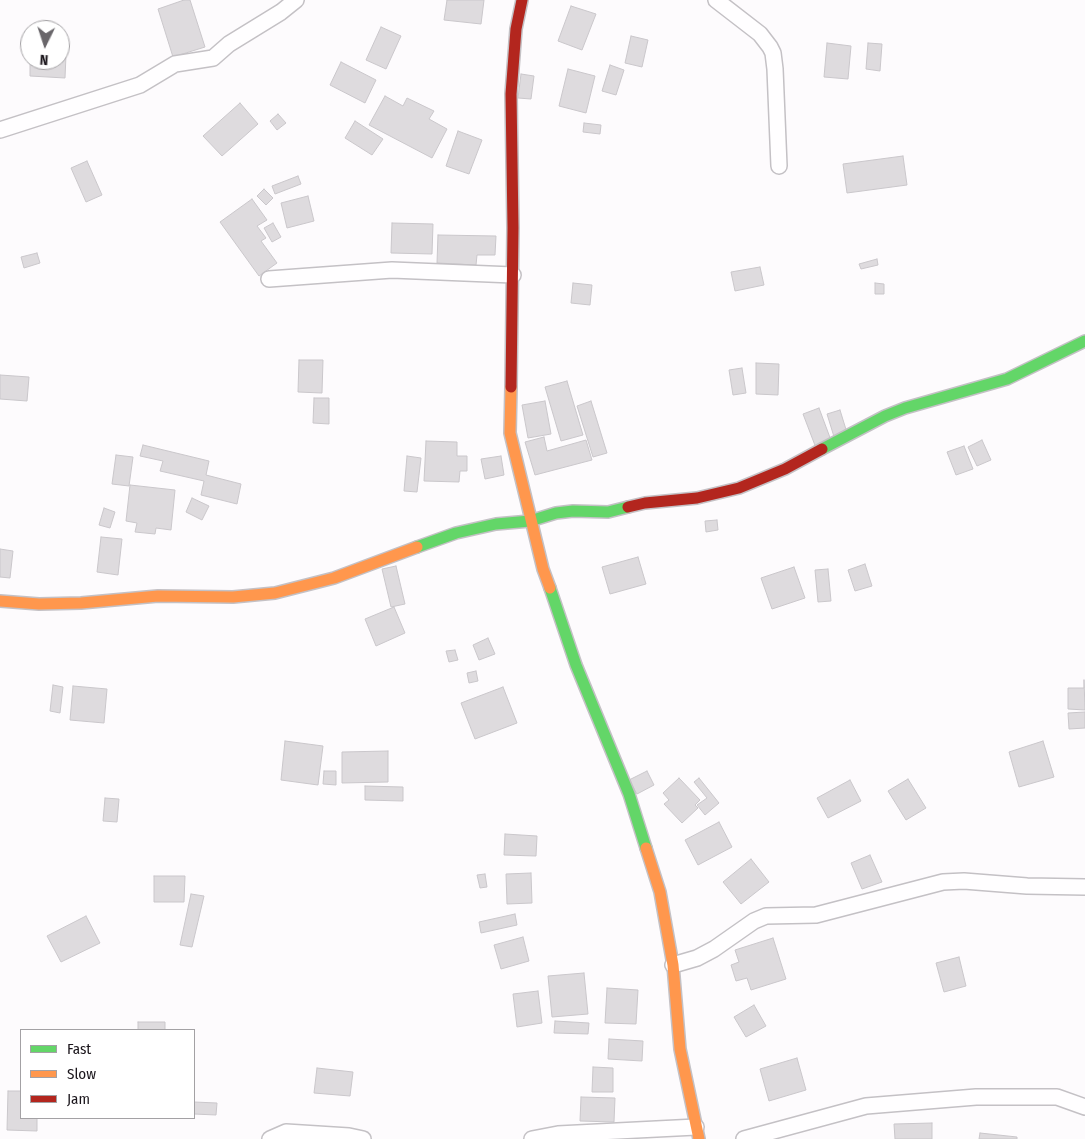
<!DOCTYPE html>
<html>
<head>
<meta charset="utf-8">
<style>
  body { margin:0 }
  #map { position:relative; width:1085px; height:1139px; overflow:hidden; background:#fdfbfd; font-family:"Fira Sans Condensed",sans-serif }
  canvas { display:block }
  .legend { position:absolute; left:20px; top:1029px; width:175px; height:90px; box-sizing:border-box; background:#fff; border:1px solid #a3a1a4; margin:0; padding:6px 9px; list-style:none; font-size:15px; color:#1a151b }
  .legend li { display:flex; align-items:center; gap:10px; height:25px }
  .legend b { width:25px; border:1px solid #a3a1a4 }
  .north { position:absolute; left:20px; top:20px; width:50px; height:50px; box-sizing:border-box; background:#fff; border:1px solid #a3a1a4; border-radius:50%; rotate:184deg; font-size:14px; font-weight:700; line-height:20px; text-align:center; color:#1a151b }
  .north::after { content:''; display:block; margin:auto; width:18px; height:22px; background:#69666a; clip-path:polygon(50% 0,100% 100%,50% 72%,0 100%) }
</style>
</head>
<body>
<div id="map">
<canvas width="1085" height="1139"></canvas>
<ul class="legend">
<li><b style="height:6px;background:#63d668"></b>Fast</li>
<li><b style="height:6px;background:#ff974d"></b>Slow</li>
<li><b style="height:6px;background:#b3261e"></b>Jam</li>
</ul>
<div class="north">N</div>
</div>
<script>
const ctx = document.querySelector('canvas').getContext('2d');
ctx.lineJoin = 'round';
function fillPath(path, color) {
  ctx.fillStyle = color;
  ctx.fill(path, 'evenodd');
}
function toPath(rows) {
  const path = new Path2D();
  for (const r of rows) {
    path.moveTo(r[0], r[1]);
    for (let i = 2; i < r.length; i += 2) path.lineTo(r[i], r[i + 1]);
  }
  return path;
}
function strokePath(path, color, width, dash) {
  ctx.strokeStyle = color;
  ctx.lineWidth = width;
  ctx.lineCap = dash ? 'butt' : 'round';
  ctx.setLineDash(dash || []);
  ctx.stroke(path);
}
const building = toPath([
  [184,0,190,0,205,47,173,57,158,9,184,0],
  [447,0,484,0,481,24,444,20,447,0],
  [571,6,596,14,582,50,558,41,571,6],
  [381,27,401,36,386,69,366,60,381,27],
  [631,36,648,40,642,67,625,63,631,36],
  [827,43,851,46,848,79,824,77,827,43],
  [868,43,882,44,880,71,866,69,868,43],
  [60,55,66,55,65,78,30,76,30,60,60,60,60,55],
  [341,62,376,80,365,103,330,85,341,62],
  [610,65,624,70,616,95,602,91,610,65],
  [568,69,595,76,586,113,559,106,568,69],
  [521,74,534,76,531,99,518,98,521,74],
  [385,96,403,106,407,98,434,111,429,119,447,129,432,158,369,125,385,96],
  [240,103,258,124,222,156,203,136,240,103],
  [278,114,286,123,277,130,270,121,278,114],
  [355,121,383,139,372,155,345,138,355,121],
  [584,123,601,125,600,134,583,132,584,123],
  [458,131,482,140,469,174,446,166,458,131],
  [903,156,907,185,847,193,843,164,903,156],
  [87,161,102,195,86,202,71,168,87,161],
  [298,176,301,184,275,194,272,186,298,176],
  [264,189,273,198,266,205,257,196,264,189],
  [308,196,314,221,287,228,281,203,308,196],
  [252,199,267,220,257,226,266,238,261,241,277,263,259,276,220,222,252,199],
  [273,223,281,237,272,242,264,228,273,223],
  [392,223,433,224,432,254,391,253,392,223],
  [438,235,496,236,495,255,477,255,476,265,437,263,438,235],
  [37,253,40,263,24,268,21,257,37,253],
  [877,259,878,265,861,269,859,264,877,259],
  [760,267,764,285,735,291,731,272,760,267],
  [573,283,592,285,590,305,571,303,573,283],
  [875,283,884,284,884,294,875,294,875,283],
  [299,360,323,360,322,393,298,392,299,360],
  [756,363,779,364,778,395,756,394,756,363],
  [742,368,746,393,733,395,729,370,742,368],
  [0,375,29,377,27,401,0,399,0,375],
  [567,381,583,435,561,441,545,387,567,381],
  [314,398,329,398,329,424,313,423,314,398],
  [545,401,551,434,528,438,522,405,545,401],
  [591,401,607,453,593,457,577,406,591,401],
  [819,408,832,443,816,448,803,414,819,408],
  [840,410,848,436,835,440,827,414,840,410],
  [544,437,547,451,586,440,592,460,535,475,525,442,544,437],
  [982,440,991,460,977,466,968,447,982,440],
  [426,441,457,442,457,456,467,456,467,471,460,471,459,482,424,481,426,441],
  [143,445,209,461,206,475,241,484,237,504,201,495,204,481,160,471,163,461,140,456,143,445],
  [964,446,973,469,956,475,947,452,964,446],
  [116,455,133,457,129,486,112,484,116,455],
  [407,456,421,458,417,492,404,491,407,456],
  [501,456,504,475,485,479,481,459,501,456],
  [130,485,175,490,171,530,156,528,155,534,135,532,137,523,126,521,130,485],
  [192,498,209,506,202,520,186,512,192,498],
  [104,508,115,512,110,528,99,525,104,508],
  [717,520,718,530,706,532,705,521,717,520],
  [101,537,122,539,118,575,97,572,101,537],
  [0,549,13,551,10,578,0,577,0,549],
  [638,557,646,584,610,594,602,567,638,557],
  [865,564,872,586,855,591,848,570,865,564],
  [396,566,405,604,391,607,382,569,396,566],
  [794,567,805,598,772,609,761,578,794,567],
  [828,569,831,601,818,602,815,570,828,569],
  [394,607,405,633,376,646,365,619,394,607],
  [488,638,495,654,479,660,473,645,488,638],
  [455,650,458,660,449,662,446,651,455,650],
  [476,671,478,681,469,683,467,673,476,671],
  [1084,680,1085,710,1068,709,1068,688,1084,688,1084,680],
  [53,685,63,687,60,713,50,711,53,685],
  [73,686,107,689,104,723,70,720,73,686],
  [503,687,517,723,475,739,461,703,503,687],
  [1085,712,1085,728,1069,729,1068,713,1085,712],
  [285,741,323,746,318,785,281,780,285,741],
  [1043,741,1054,777,1019,787,1009,752,1043,741],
  [388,751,388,782,342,783,342,752,388,751],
  [324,771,336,771,336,785,323,784,324,771],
  [647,771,654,785,637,794,629,780,647,771],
  [679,778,700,800,695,805,698,808,682,823,664,804,669,800,663,793,679,778],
  [699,778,719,803,705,815,697,805,707,798,694,782,699,778],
  [908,779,926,808,906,820,888,791,908,779],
  [850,780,861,801,828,818,817,798,850,780],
  [365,786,403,787,403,801,365,800,365,786],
  [105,798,119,799,117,822,103,821,105,798],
  [719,822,732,847,698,865,685,840,719,822],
  [505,834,537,836,536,856,504,855,505,834],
  [870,855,882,882,862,889,851,863,870,855],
  [751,859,769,882,741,904,723,882,751,859],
  [531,873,532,903,507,904,506,874,531,873],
  [485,874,487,887,480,888,477,875,485,874],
  [154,876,185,876,184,902,154,902,154,876],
  [191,894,204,896,192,947,180,945,191,894],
  [515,914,517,925,481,933,479,922,515,914],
  [86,916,100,943,61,962,47,936,86,916],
  [523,937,529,961,501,969,494,945,523,937],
  [773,938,786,979,751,990,747,978,736,981,731,965,739,962,735,950,773,938],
  [959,957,966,986,944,992,936,963,959,957],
  [584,973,588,1014,552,1017,548,976,584,973],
  [607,988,638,990,636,1024,605,1023,607,988],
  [538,991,542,1023,517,1027,513,994,538,991],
  [754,1005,766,1026,746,1037,734,1017,754,1005],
  [555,1021,589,1023,588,1034,554,1033,555,1021],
  [138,1022,165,1022,165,1030,138,1030,138,1022],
  [609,1039,643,1041,642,1061,608,1059,609,1039],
  [797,1058,806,1090,769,1101,760,1069,797,1058],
  [593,1067,613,1068,613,1092,592,1092,593,1067],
  [317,1068,353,1072,350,1096,314,1093,317,1068],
  [8,1091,21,1091,21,1118,37,1118,37,1131,7,1130,8,1091],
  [581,1097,615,1098,614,1122,580,1121,581,1097],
  [194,1102,217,1103,216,1115,194,1114,194,1102],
  [932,1123,932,1139,895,1139,894,1124,932,1123],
  [980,1133,1017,1137,1017,1139,979,1139,980,1133]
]);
const street = toPath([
  [716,0,760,34,770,47,773,53,775,69,779,166],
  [0,130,140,85,175,64,213,58,229,44,281,12,296,0],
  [269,279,392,270,513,275],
  [673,965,697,958,714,949,754,921,766,916,816,915,943,882,964,881,1027,886,1085,887],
  [270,1139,286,1132,349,1136,363,1139],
  [532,1139,558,1134,696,1127],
  [744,1139,866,1106,976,1097,1057,1097,1085,1107]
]);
const fast = toPath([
  [822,449,885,416,905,408,1007,379,1085,341],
  [417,547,456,533,496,524,530,521,556,513,573,511,608,512,628,507],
  [550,588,576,665,629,794,646,848]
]);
const slow = toPath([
  [511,387,510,433,543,569,550,588],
  [0,601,39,604,81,603,158,596,233,597,275,593,334,578,417,547],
  [646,848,660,892,673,965,680,1049,699,1139]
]);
const jam = toPath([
  [511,387,513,228,511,94,516,29,522,0],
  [628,507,645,503,697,498,739,488,785,469,822,449]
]);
fillPath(building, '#dedbde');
strokePath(building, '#cac7cb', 1);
strokePath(street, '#c4c1c5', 18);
strokePath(fast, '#c4c1c5', 14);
strokePath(slow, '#c4c1c5', 14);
strokePath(jam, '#c4c1c5', 14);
strokePath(street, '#fffeff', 15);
strokePath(fast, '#63d668', 11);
strokePath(slow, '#ff974d', 11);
strokePath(jam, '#b3261e', 11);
</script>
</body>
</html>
